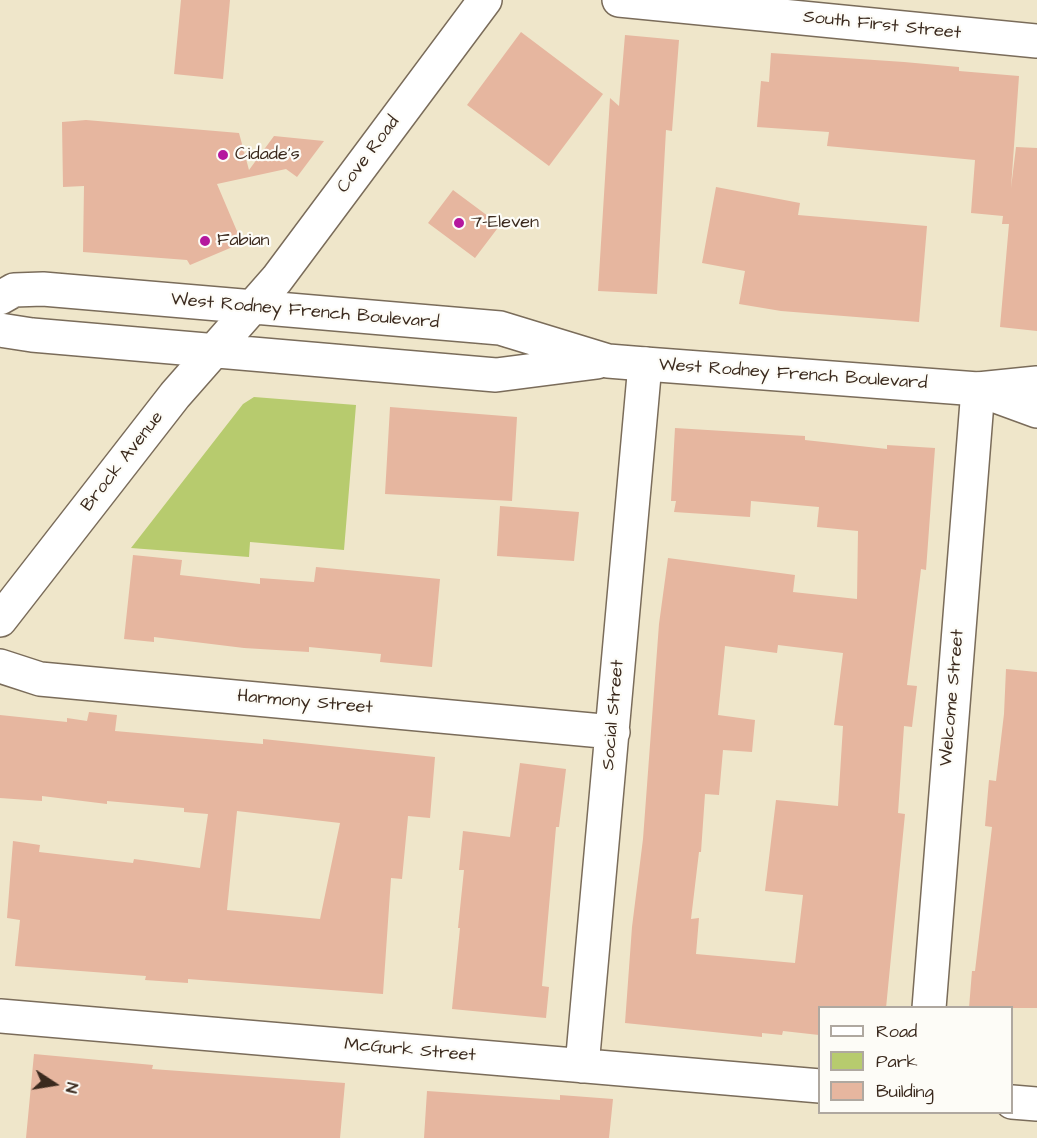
<!DOCTYPE html>
<html>
<head>
<meta charset="utf-8">
<style>
  body { margin:0 }
  #map { position:relative; width:1037px; height:1138px; overflow:hidden; background:#efe6ca; font-family:"Architects Daughter",sans-serif }
  canvas { display:block }
  .legend { position:absolute; left:818px; top:1006px; width:195px; height:108px; box-sizing:border-box; background:#fdfcf7; border:2px solid #afa8a0; margin:0; padding:8px 10px; list-style:none; font-size:18px; color:#3b2a1e }
  .legend li { display:flex; align-items:center; gap:12px; height:30px }
  .legend b { width:30px; border:2px solid #afa8a0 }
  .north { position:absolute; left:24px; top:1054px; width:60px; height:60px; -webkit-text-stroke:4px #fdfcf7; paint-order:stroke; rotate:102deg; font-size:16px; font-weight:700; line-height:24px; text-align:center; color:#3b2a1e }
  .north::after { content:''; display:block; margin:auto; width:21px; height:27px; background:#3b2a1e; clip-path:polygon(50% 0,100% 100%,50% 72%,0 100%) }
</style>
</head>
<body>
<div id="map">
<canvas width="1037" height="1138"></canvas>
<ul class="legend">
<li><b style="height:8px;background:#fff"></b>Road</li>
<li><b style="height:16px;background:#b7cb6e"></b>Park</li>
<li><b style="height:16px;background:#e6b69f"></b>Building</li>
</ul>
<div class="north">N</div>
</div>
<script>
const ctx = document.querySelector('canvas').getContext('2d');
ctx.lineJoin = 'round';
function fillPath(path, color) {
  ctx.fillStyle = color;
  ctx.fill(path, 'evenodd');
}
function toPath(rows) {
  const path = new Path2D();
  for (const r of rows) {
    path.moveTo(r[0], r[1]);
    for (let i = 2; i < r.length; i += 2) path.lineTo(r[i], r[i + 1]);
  }
  return path;
}
function strokePath(path, color, width, dash) {
  ctx.strokeStyle = color;
  ctx.lineWidth = width;
  ctx.lineCap = dash ? 'butt' : 'round';
  ctx.setLineDash(dash || []);
  ctx.stroke(path);
}
function label(font, color, halo, rows, align = 'center') {
  ctx.font = font + ' "Architects Daughter",sans-serif';
  ctx.lineWidth = 4.5;
  ctx.setLineDash([]);
  ctx.textBaseline = 'middle';
  ctx.strokeStyle = halo;
  ctx.fillStyle = color;
  for (const [text, x, y, turn = 0] of rows) {
    ctx.save();
    ctx.translate(x, y);
    ctx.rotate((+turn || 0) * Math.PI / 180);
    ctx.textAlign = isNaN(turn) ? turn : align;
    if (halo) ctx.strokeText(text, 0, 0);
    ctx.fillText(text, 0, 0);
    ctx.restore();
  }
}
const green = toPath([
  [254,397,356,405,344,550,250,542,249,557,131,548,243,404]
]);
const building = toPath([
  [181,0,230,0,223,79,174,74],
  [521,32,603,94,549,166,467,105],
  [625,35,679,40,672,131,666,130,657,294,598,291,610,98,619,106],
  [771,53,904,62,959,67,959,71,1019,76,1011,188,1016,147,1037,148,1037,331,1000,327,1009,224,1002,224,1003,216,971,213,975,160,827,146,829,132,757,127,761,81,769,82],
  [86,120,239,133,249,170,274,136,324,141,297,177,286,169,217,184,242,243,190,265,187,260,83,252,84,186,63,187,62,122],
  [716,187,800,203,798,215,927,226,919,322,781,311,739,304,745,271,702,263],
  [453,190,500,225,475,258,428,223],
  [390,407,517,417,512,501,385,494],
  [675,428,805,436,805,440,887,449,887,445,935,448,926,570,921,569,907,685,917,686,912,727,904,726,898,813,905,814,886,1008,819,1008,819,1035,783,1031,782,1035,762,1033,762,1037,625,1023,632,927,643,839,659,624,668,558,795,575,793,592,857,599,858,531,817,527,819,507,751,501,750,517,674,512,676,501,671,501],
  [778,645,843,653,834,725,843,726,838,806,776,800,765,891,803,895,795,963,696,954,699,918,691,919,699,852,701,852,705,794,719,795,723,750,752,752,755,720,718,715,725,646,777,653],
  [500,506,579,512,574,561,497,556],
  [133,555,182,560,180,575,260,584,260,578,314,582,316,567,440,579,432,667,380,662,381,654,309,647,309,652,244,648,154,637,154,642,124,639],
  [1006,669,1037,672,1037,1008,969,1008,972,971,975,971,992,827,985,826,989,780,996,781,1004,714],
  [89,712,117,715,115,731,263,744,263,739,435,757,430,818,408,816,402,879,391,878,383,994,188,979,188,983,145,980,146,976,15,966,20,920,7,918,13,841,40,845,39,852,133,863,134,859,200,868,208,814,184,812,184,808,107,801,107,804,42,796,42,801,0,798,0,715,67,722,67,718,87,721],
  [237,811,340,823,320,919,227,910],
  [520,763,566,769,559,827,556,827,542,986,549,987,546,1018,452,1009,460,928,458,928,464,870,459,870,463,831,510,837],
  [34,1054,153,1065,152,1069,345,1083,340,1138,26,1138],
  [427,1091,560,1100,560,1095,613,1099,609,1138,424,1138]
]);
const minor = toPath([
  [619,0,1037,41],
  [0,666,40,679,613,732],
  [929,1008,978,389],
  [0,1016,820,1086],
  [582,1066,645,364],
  [1012,1102,1037,1104]
]);
const major = toPath([
  [0,298,14,290,43,289,500,328,608,361,645,364,978,389,1037,383],
  [0,330,32,335,496,375,597,362],
  [985,392,1037,411],
  [0,620,175,395,277,279,485,0]
]);
const markers = [
  [223,155,6,"#b5179e"],
  [459,223,6,"#b5179e"],
  [205,241,6,"#b5179e"]
];
const streetNames = [
  ["South First Street",882,26,6],
  ["Cove Road",369,155,-53],
  ["West Rodney French Boulevard",305,312,5],
  ["West Rodney French Boulevard",793,375,4],
  ["Brock Avenue",123,462,-52],
  ["Welcome Street",953,698,-85],
  ["Harmony Street",305,703,5],
  ["Social Street",614,715,-85],
  ["McGurk Street",410,1051,5]
];
const poiNames = [
  ["Cidade's",235,155],
  ["7-Eleven",471,223],
  ["Fabian",217,241]
];
fillPath(green, '#b7cb6e');
fillPath(building, '#e6b69f');
strokePath(minor, '#7a6c5a', 36);
strokePath(major, '#7a6c5a', 36);
strokePath(minor, '#fff', 33);
strokePath(major, '#fff', 33);
for (const [x, y, r, color] of markers) {
  const dot = new Path2D();
  dot.arc(x, y, r, 0, 2 * Math.PI);
  ctx.fillStyle = color;
  ctx.fill(dot);
  strokePath(dot, '#fdfcf7', 2);
}
label('18px', '#3b2a1e', '#fdfcf7', streetNames);
label('18px', '#3b2a1e', '#fdfcf7', poiNames, 'left');
</script>
</body>
</html>
